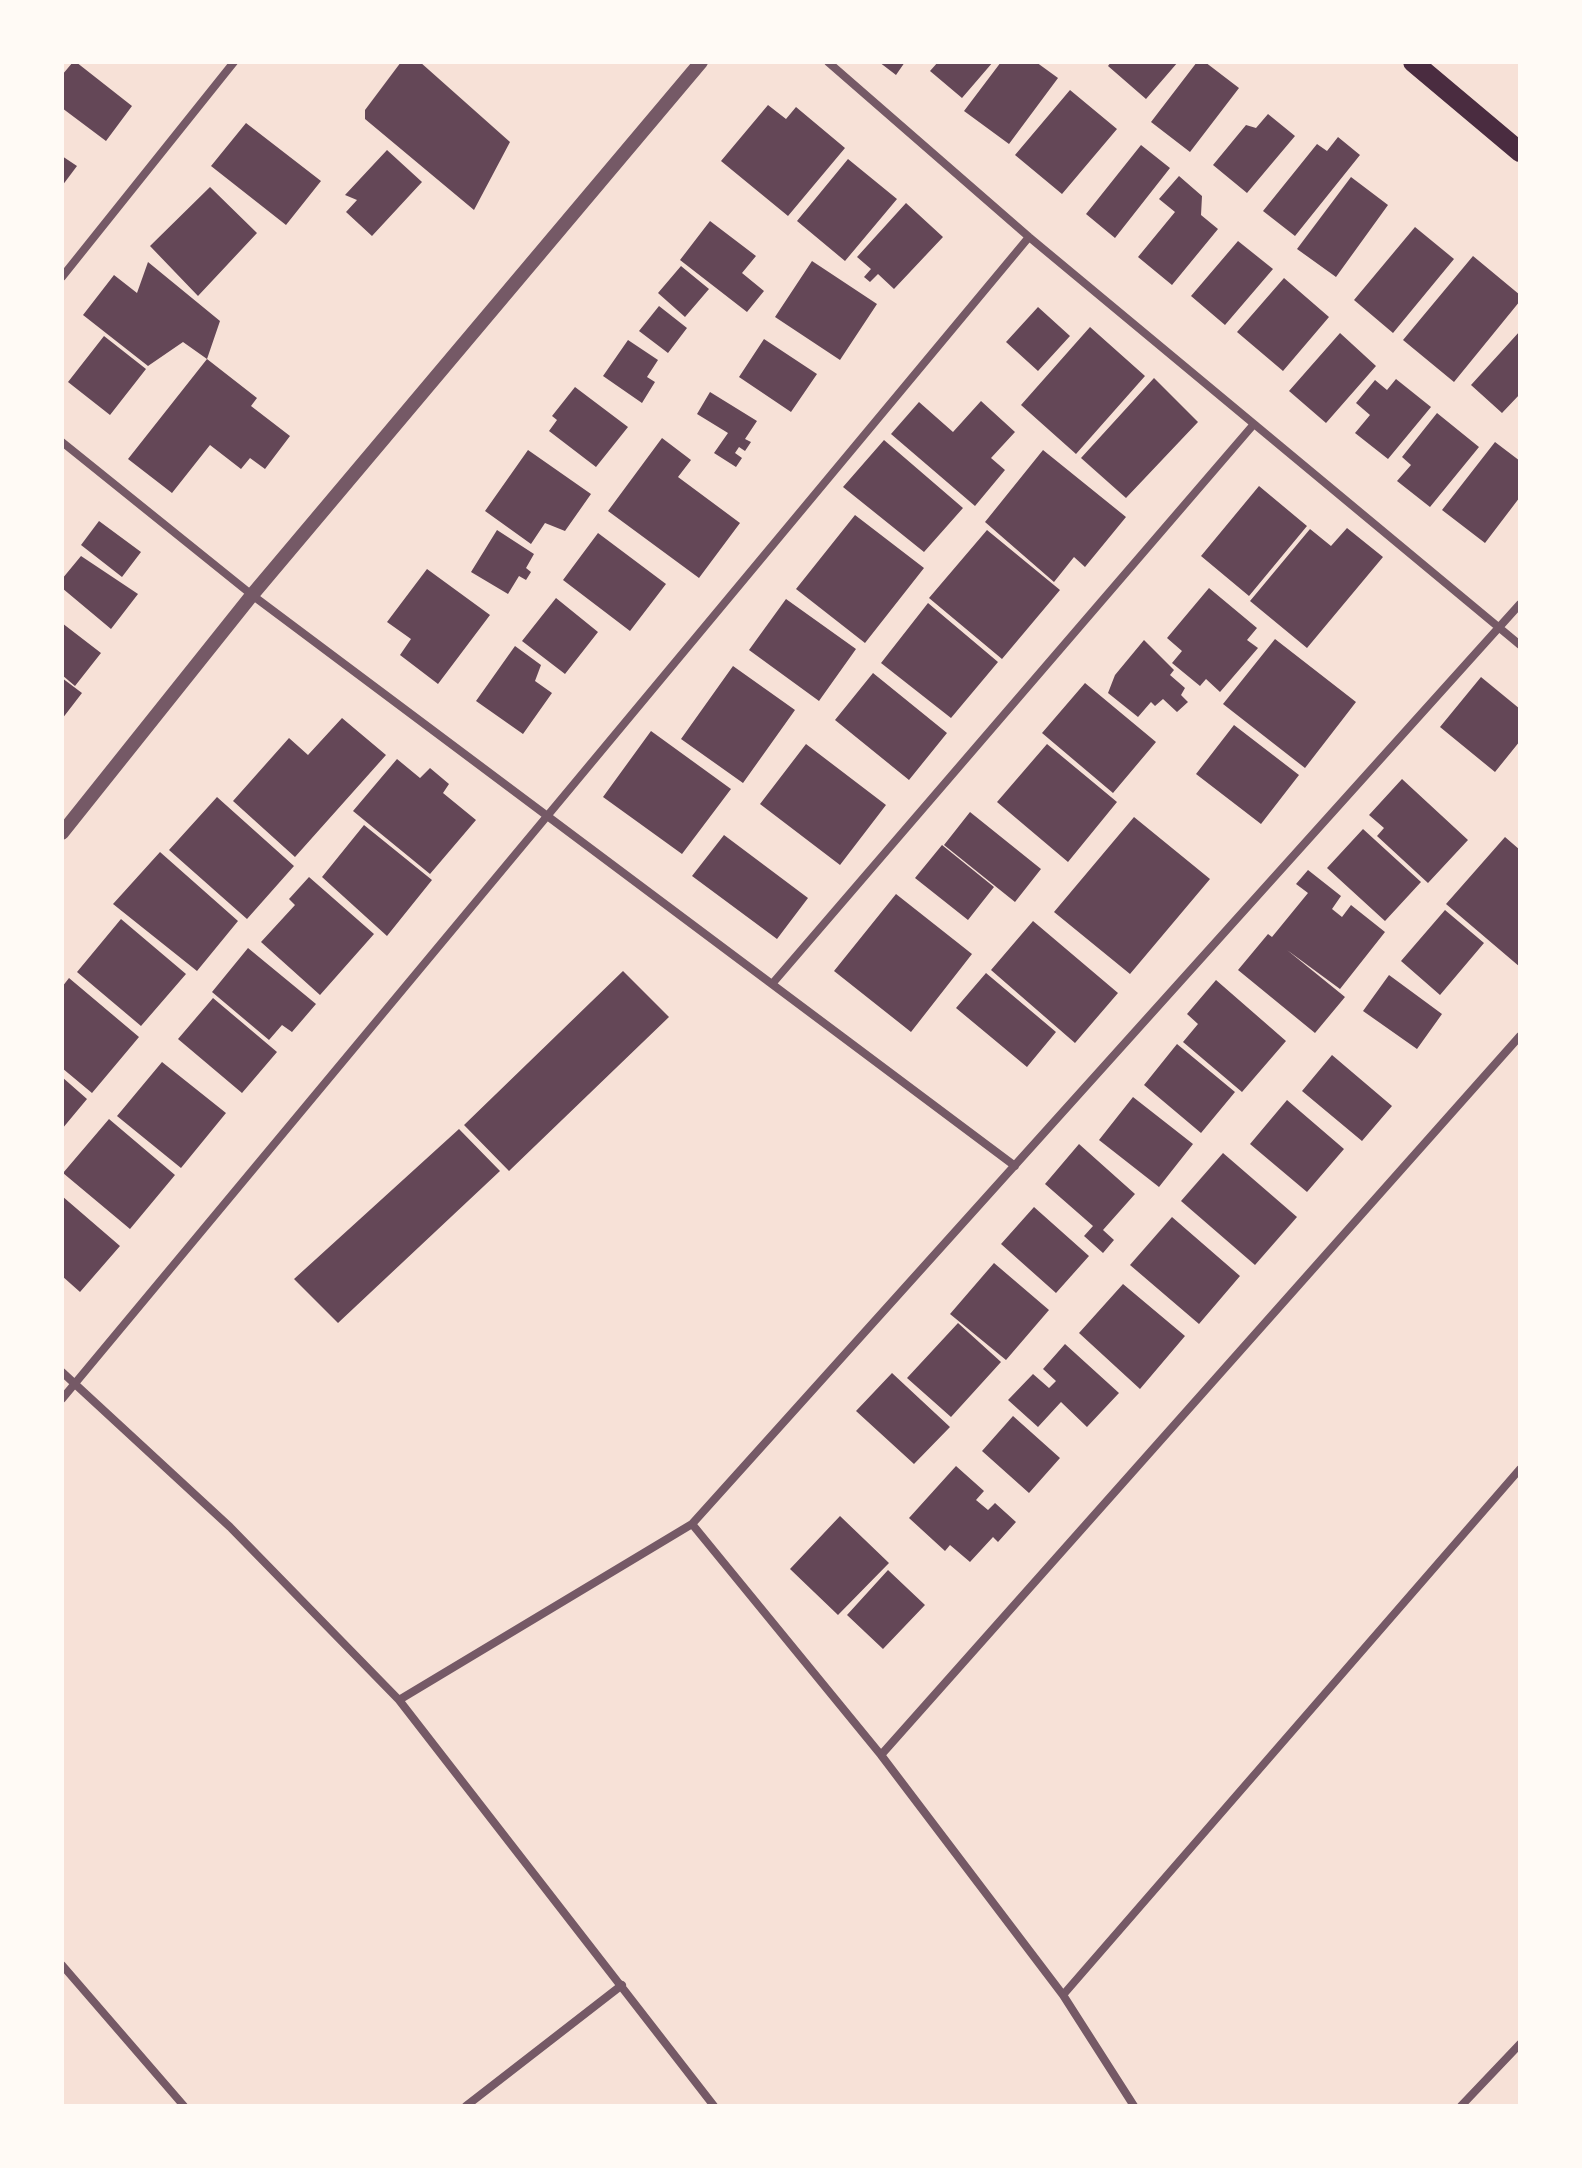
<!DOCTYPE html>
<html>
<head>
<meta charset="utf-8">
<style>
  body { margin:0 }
  #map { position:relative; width:1582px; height:2168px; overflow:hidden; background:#f7e1d7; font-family:Cabin,sans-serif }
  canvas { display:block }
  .frame { position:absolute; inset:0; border:64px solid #fffaf5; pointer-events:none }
</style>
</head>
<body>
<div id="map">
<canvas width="1582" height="2168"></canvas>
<div class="frame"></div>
</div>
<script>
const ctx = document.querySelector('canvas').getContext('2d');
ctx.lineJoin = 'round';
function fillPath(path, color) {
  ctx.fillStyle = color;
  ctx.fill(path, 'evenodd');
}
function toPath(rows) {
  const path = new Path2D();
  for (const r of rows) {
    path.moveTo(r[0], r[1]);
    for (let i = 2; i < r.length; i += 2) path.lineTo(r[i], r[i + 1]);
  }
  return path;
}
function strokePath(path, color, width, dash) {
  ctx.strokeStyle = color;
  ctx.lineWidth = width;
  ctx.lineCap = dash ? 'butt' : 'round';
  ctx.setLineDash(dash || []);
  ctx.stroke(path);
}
const building = toPath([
  [73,62,76,62,132,106,106,141,62,108,62,75],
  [401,62,420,62,510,142,474,210,365,119,365,110],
  [879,62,905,62,896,75],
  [938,62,993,62,962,98,930,71],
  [1001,62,1036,62,1058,78,1009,144,964,111],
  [1111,62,1178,62,1146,99,1108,66],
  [1197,62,1205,62,1239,88,1190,152,1151,122],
  [1070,90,1117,129,1062,194,1015,155],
  [768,105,786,119,796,107,845,148,788,216,721,161],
  [1268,114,1295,136,1247,193,1213,165,1246,125,1256,128],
  [246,123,321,181,286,225,211,166],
  [1338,137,1360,155,1295,236,1263,211,1317,144,1327,151],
  [1141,145,1170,168,1115,238,1086,214],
  [387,150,422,182,372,236,346,212,357,200,345,195],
  [62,156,77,166,62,186],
  [848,159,897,199,845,261,797,221],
  [1179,176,1202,196,1201,215,1218,229,1172,285,1138,257,1175,212,1159,199],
  [1351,177,1388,205,1336,277,1297,249],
  [210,187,257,233,198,296,150,246],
  [906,203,943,237,894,289,878,274,870,282,864,277,871,269,857,257],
  [710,221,756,256,742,273,764,291,747,312,680,260],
  [1415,227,1454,259,1393,333,1354,300],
  [1238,241,1273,269,1225,325,1191,296],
  [1473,256,1520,295,1520,301,1454,382,1403,340],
  [812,261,877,304,840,360,775,317],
  [148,262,220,321,207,359,257,398,251,406,290,436,265,469,250,458,241,469,210,445,172,493,128,459,207,359,183,342,148,366,83,315,114,275,137,293],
  [681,266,709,289,685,317,658,293],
  [1284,278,1329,317,1283,371,1237,332],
  [659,306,687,328,668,353,639,331],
  [1038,307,1070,336,1038,371,1006,342],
  [1090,327,1145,376,1076,454,1021,405],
  [1520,331,1520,394,1502,413,1471,385],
  [1340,333,1376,366,1326,423,1289,391],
  [104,336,146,369,110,415,68,382],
  [764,339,817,374,791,412,739,377],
  [628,340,658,360,647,377,655,382,642,403,603,376],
  [1154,378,1198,422,1126,498,1081,458],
  [1396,379,1431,407,1388,459,1355,433,1370,415,1356,403,1375,380,1387,390],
  [575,387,628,427,596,467,549,431,557,420,552,416],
  [710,392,757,421,745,439,751,442,745,451,739,447,735,453,742,458,736,467,714,453,728,433,697,414],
  [981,401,1015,432,991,458,1005,470,975,506,891,434,919,402,953,432],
  [1437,413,1479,447,1430,507,1397,481,1411,465,1402,457],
  [662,438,691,460,678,477,740,523,699,578,608,511],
  [884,440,963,508,924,552,843,487],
  [1495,442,1520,461,1520,497,1485,543,1442,510],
  [528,450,591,494,565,531,545,523,531,544,485,511],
  [1043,450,1126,517,1085,567,1074,557,1054,582,985,522],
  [1259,486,1307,526,1249,596,1201,556],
  [855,515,924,568,865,643,796,589],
  [99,521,141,552,122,577,81,545],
  [1347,528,1383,557,1307,648,1250,601,1310,529,1331,546],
  [497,530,534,554,526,568,531,572,526,580,519,576,508,594,471,572],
  [987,530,1060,590,1002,659,929,598],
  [598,533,666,584,630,631,563,580],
  [81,556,138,594,111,629,62,588,62,579],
  [427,569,490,615,438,684,400,655,411,639,387,622],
  [1209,588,1257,628,1247,640,1258,648,1220,692,1206,679,1200,686,1172,663,1182,651,1167,638],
  [556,598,598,632,565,674,522,641],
  [786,599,856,649,819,701,749,650],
  [928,603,998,662,951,718,881,663],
  [62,623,101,653,75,686,62,675],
  [1275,639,1356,702,1305,768,1223,704],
  [1144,640,1174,670,1170,675,1185,688,1181,695,1188,702,1177,712,1163,699,1155,706,1151,702,1138,717,1108,693,1115,675],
  [515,646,541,665,535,681,552,693,523,734,476,701],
  [733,666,795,710,743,783,681,739],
  [873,673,947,733,909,780,835,720],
  [1481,677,1520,709,1520,741,1495,772,1440,727],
  [62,678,82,693,62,719],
  [1085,683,1156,742,1113,793,1042,733],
  [342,718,386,755,295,857,233,801,289,738,308,755],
  [1234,725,1299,775,1261,824,1196,774],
  [651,731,731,789,682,854,603,797],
  [806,744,886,805,840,865,760,804],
  [1047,744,1117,802,1068,862,997,802],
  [397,759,420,778,430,768,449,784,443,793,476,820,430,874,353,811],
  [1402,779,1468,840,1428,883,1377,836,1384,828,1369,815],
  [217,797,294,866,247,919,169,850],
  [970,812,1041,869,1015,902,944,845],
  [1134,817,1210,879,1130,974,1054,912],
  [364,825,432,880,387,936,322,877],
  [1363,829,1421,882,1385,921,1327,868],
  [724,835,808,898,777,939,692,876],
  [1505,837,1520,850,1520,967,1446,904],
  [942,845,994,887,968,920,915,878],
  [160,852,238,921,197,971,113,904],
  [1308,870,1341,896,1332,909,1342,917,1351,905,1385,932,1340,989,1287,950,1345,997,1315,1033,1238,970,1268,934,1272,937,1308,893,1296,884],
  [309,877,374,934,320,995,261,942,295,905,289,899],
  [896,894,972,954,911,1032,834,971],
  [1445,910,1484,943,1440,995,1401,961],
  [121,919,186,974,141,1026,77,972],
  [1033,921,1118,993,1075,1043,991,970],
  [248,948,316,1004,292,1032,282,1025,269,1040,212,992],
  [623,971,669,1017,509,1171,464,1125],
  [986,973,1056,1032,1027,1067,956,1008],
  [1389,975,1442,1014,1417,1049,1363,1011],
  [69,978,139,1037,92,1093,62,1068,62,987],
  [1216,980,1286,1041,1242,1092,1183,1042,1198,1024,1187,1014],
  [213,998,277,1052,242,1093,178,1039],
  [1177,1044,1235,1092,1201,1133,1144,1085],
  [1332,1055,1392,1106,1362,1141,1302,1091],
  [162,1062,226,1113,181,1168,117,1116],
  [62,1077,87,1099,62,1129],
  [1133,1097,1193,1144,1159,1187,1099,1140],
  [1287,1100,1344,1149,1307,1192,1250,1144],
  [109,1119,175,1175,130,1229,63,1173],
  [459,1129,500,1171,338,1323,294,1279],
  [1079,1144,1135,1194,1103,1230,1114,1240,1103,1253,1084,1236,1093,1226,1045,1184],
  [1223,1153,1297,1217,1255,1265,1181,1201],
  [62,1196,120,1246,80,1292,62,1276],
  [1034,1207,1089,1256,1056,1293,1001,1244],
  [1172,1217,1240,1276,1199,1324,1130,1265],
  [994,1263,1049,1310,1006,1360,950,1314],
  [1123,1284,1185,1336,1140,1389,1079,1333],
  [958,1323,1001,1362,951,1417,907,1378],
  [1065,1344,1119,1393,1087,1427,1061,1402,1038,1427,1008,1400,1033,1374,1049,1388,1056,1381,1043,1369],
  [892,1373,950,1427,914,1464,856,1411],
  [1013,1416,1060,1458,1029,1493,982,1451],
  [956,1466,984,1491,976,1500,988,1510,995,1503,1016,1522,998,1542,993,1537,970,1562,950,1545,945,1551,909,1518],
  [840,1516,889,1563,838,1615,790,1569],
  [888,1570,925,1605,883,1649,847,1615]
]);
const minor = toPath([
  [828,62,1029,237,1520,645],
  [62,277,234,62],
  [62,442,252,595,1015,1166],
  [772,984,1254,424],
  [62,1372,230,1527,399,1700,714,2106],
  [62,1399,1029,237],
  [692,1524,881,1755,1063,1995,1134,2106],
  [399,1700,692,1524,1520,604],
  [881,1755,1520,1036],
  [62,1965,184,2106],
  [1063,1995,1520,1469],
  [466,2106,622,1985],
  [1461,2106,1520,2044]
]);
const tertiary = toPath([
  [62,833,252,595,701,62]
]);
const primary = toPath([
  [1413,62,1520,152]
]);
fillPath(building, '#644757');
strokePath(minor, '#755966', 8);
strokePath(tertiary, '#755966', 14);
strokePath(primary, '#4a2c40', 20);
</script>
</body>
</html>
